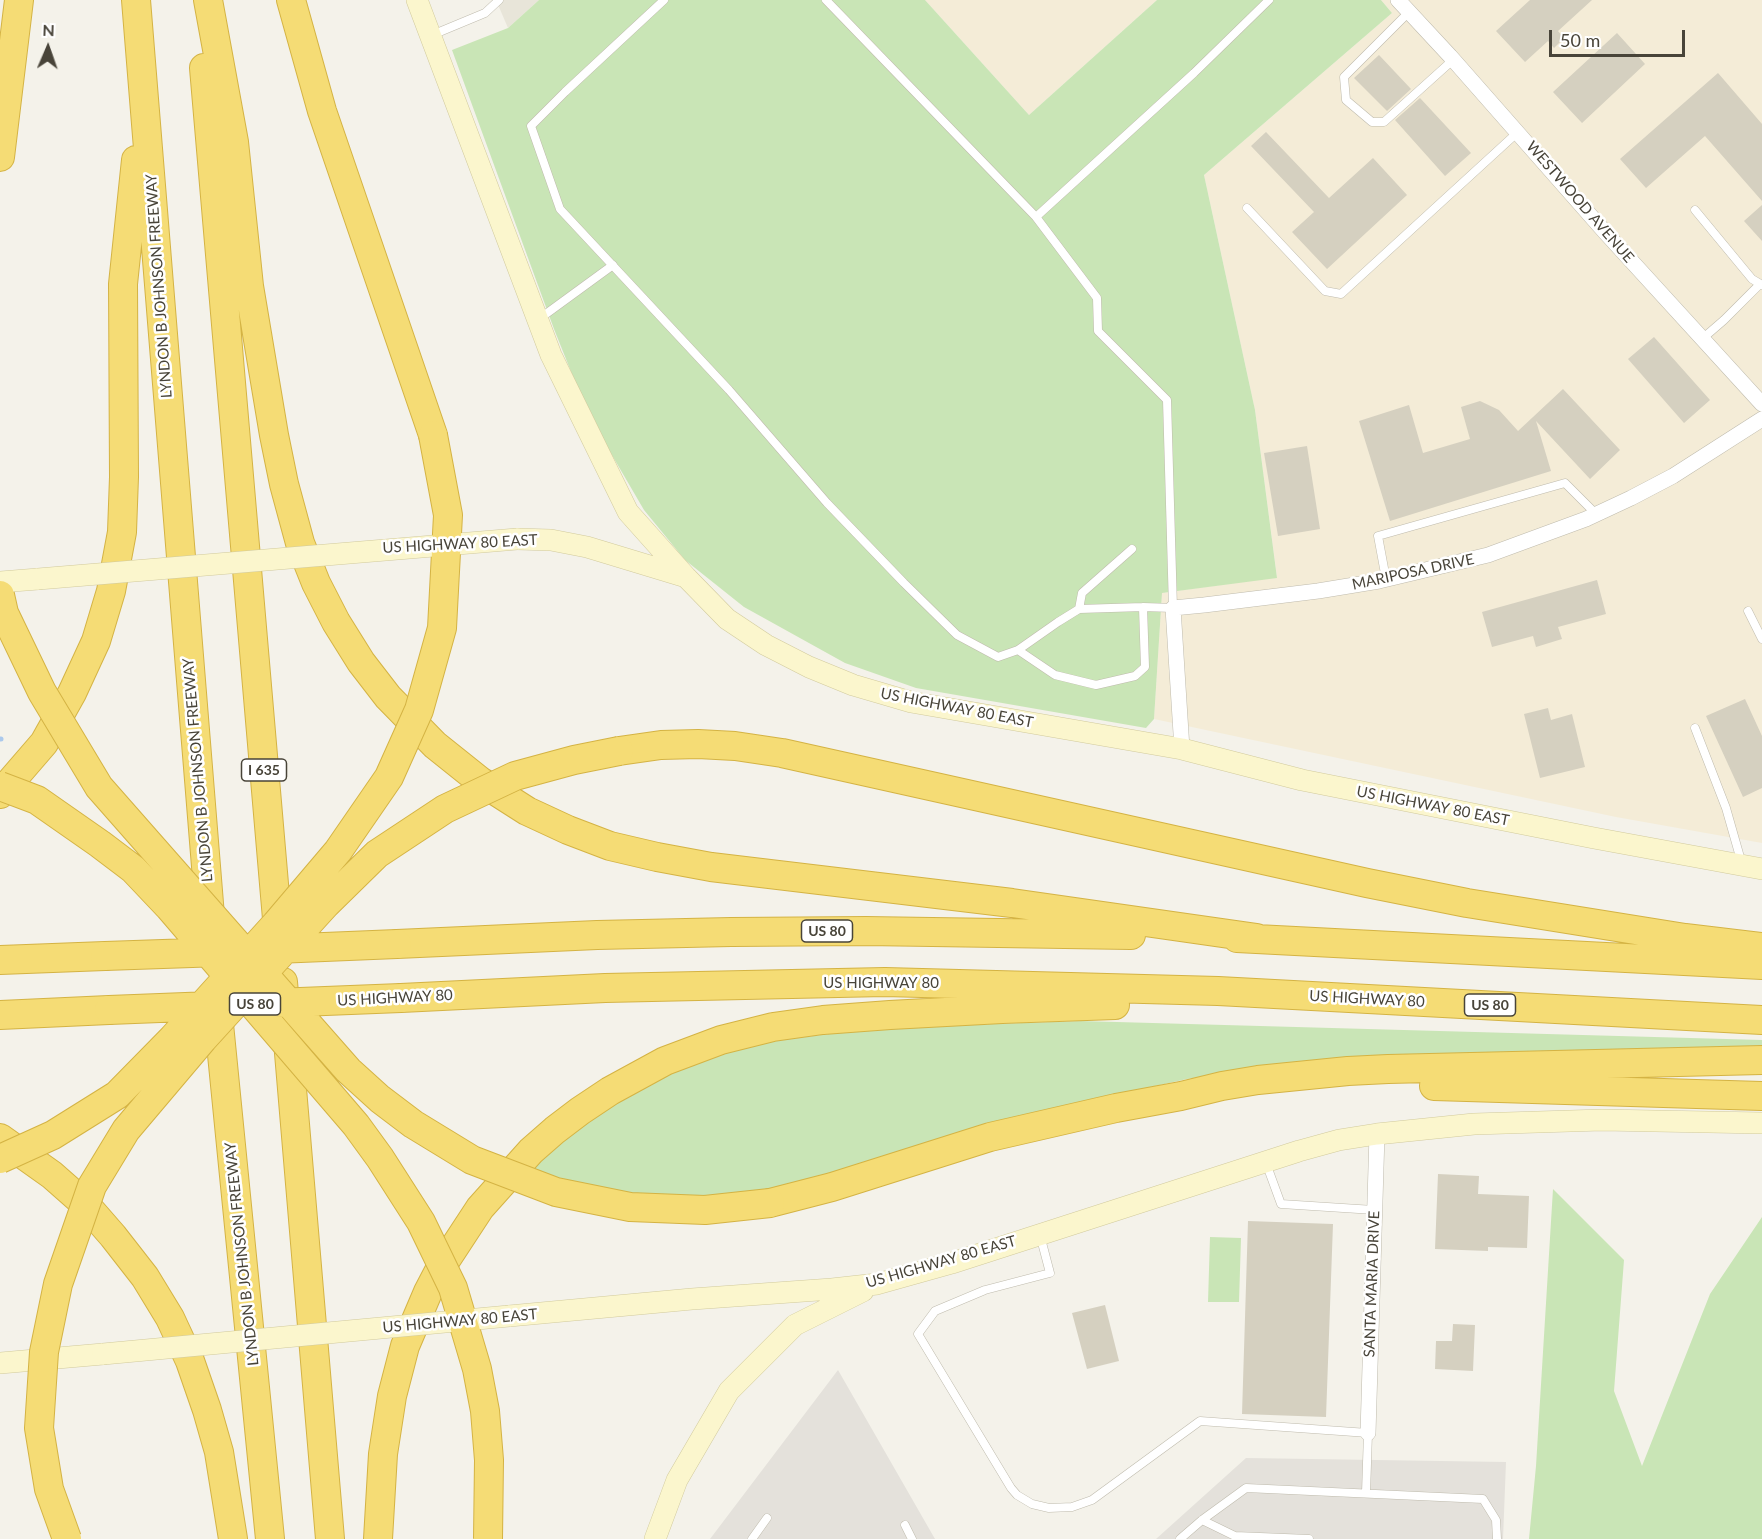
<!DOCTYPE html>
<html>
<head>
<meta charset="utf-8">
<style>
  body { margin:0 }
  #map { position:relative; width:1762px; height:1539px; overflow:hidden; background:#f4f2ea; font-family:Lato,sans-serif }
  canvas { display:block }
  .north { position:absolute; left:18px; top:18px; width:60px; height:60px; -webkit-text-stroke:4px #fff; paint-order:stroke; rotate:2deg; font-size:16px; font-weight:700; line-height:24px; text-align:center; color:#484439 }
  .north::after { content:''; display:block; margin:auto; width:21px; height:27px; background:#484439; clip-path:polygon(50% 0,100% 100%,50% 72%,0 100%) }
  .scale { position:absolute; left:1549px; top:30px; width:136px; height:27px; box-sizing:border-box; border:3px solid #484439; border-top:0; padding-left:8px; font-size:18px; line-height:21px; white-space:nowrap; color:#484439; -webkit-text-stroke:4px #fff; paint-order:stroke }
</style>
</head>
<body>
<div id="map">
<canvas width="1762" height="1539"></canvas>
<div class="north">N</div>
<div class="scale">50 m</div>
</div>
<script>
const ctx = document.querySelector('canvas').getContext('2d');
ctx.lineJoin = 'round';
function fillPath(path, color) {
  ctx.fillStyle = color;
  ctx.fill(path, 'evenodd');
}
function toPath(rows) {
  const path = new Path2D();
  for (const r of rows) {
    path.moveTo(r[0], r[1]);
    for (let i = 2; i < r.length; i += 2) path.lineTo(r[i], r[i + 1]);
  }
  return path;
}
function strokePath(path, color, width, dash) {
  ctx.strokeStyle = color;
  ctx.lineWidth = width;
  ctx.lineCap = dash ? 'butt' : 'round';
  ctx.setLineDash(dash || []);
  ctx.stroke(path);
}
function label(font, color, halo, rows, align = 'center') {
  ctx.font = font + ' Lato,sans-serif';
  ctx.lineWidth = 5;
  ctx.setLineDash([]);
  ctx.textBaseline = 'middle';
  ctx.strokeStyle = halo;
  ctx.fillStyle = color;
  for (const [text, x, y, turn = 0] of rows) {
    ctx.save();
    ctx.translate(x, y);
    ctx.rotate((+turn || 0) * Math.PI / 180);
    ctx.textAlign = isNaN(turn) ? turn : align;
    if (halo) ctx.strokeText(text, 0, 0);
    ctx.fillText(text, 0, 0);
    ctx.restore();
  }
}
const residential = toPath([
  [496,0,539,0,508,28]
]);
const commercial = toPath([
  [925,0,1157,0,1029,115],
  [1381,0,1762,0,1762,843,1616,817,1154,719,1162,593,1277,577,1255,410,1204,175,1392,13]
]);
const industrial = toPath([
  [838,1370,935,1539,710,1539],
  [1246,1458,1506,1462,1503,1539,1156,1539]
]);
const green = toPath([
  [539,0,925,0,1029,115,1157,0,1381,0,1392,13,1204,175,1255,410,1277,578,1162,593,1154,719,1146,728,916,688,845,663,744,607,685,560,644,510,588,414,554,329,452,50,508,28],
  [1081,1021,1762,1040,1762,1050,1250,1071,1187,1079,1048,1110,779,1191,727,1198,627,1196,529,1170,573,1128,648,1082,715,1054,774,1041,875,1028],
  [1553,1189,1624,1260,1614,1391,1642,1466,1710,1294,1762,1217,1762,1539,1529,1539,1536,1466],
  [1210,1237,1241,1238,1239,1302,1208,1302]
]);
const stream = toPath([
  [0,739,1,739]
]);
const building = toPath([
  [1530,0,1592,0,1558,31,1564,38,1554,48,1548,41,1525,62,1496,31],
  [1617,33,1645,64,1582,123,1553,92],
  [1379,55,1411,89,1387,111,1354,78],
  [1718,73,1762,124,1762,201,1705,136,1646,188,1620,159],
  [1420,98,1471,153,1445,176,1395,120],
  [1266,132,1329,198,1373,158,1407,195,1327,269,1292,232,1314,212,1251,146],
  [1762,205,1762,241,1744,221],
  [1654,337,1710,400,1684,423,1628,359],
  [1563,389,1620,450,1590,479,1536,421,1551,471,1390,521,1359,421,1409,405,1423,453,1470,439,1461,407,1480,401,1499,410,1518,431],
  [1307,446,1320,529,1278,536,1264,453],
  [1597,580,1606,614,1558,627,1562,639,1536,647,1533,636,1492,647,1482,612],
  [1745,699,1762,736,1762,788,1743,797,1706,716],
  [1548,708,1551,720,1572,714,1585,767,1540,778,1524,714],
  [1438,1174,1479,1176,1478,1194,1529,1196,1527,1248,1488,1247,1488,1251,1435,1249],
  [1248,1221,1333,1224,1326,1417,1242,1414],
  [1105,1305,1119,1361,1087,1369,1072,1313],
  [1453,1324,1475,1325,1473,1371,1435,1369,1436,1341,1452,1341]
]);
const service = toPath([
  [664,0,565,92,531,126,560,209,729,390,827,503,904,583,957,635,998,657,1018,650,1058,622,1079,609,1143,607,1173,608,1167,400,1098,331,1097,298,1036,217,826,0],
  [1409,12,1344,77,1346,100,1372,122,1384,122,1454,59],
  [432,35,485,13,499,0],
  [1247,208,1325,291,1341,294,1518,132],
  [1695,210,1752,279,1762,285],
  [1036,217,1194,73,1269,0],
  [539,319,613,265],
  [1702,339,1724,320,1760,284],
  [1386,579,1378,536,1565,483,1596,514],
  [1079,609,1082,593,1132,549],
  [1748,611,1762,639],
  [1018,650,1055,675,1096,685,1135,676,1145,667,1143,607],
  [1695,728,1726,808,1742,864],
  [1266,1163,1281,1204,1374,1210],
  [1040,1235,1050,1273,985,1290,935,1311,918,1334,1011,1488,1017,1495,1032,1504,1049,1508,1072,1507,1092,1500,1200,1421,1368,1433,1366,1493],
  [1202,1520,1235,1536,1309,1539],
  [905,1525,912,1539],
  [752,1539,767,1518],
  [1180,1539,1202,1520,1246,1488,1483,1499,1496,1520,1497,1539]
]);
const minor = toPath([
  [1398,0,1450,56,1604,231,1762,404],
  [1182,749,1173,608,1204,605,1318,591,1379,581,1488,555,1586,519,1631,498,1673,476,1762,419],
  [1368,1433,1377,1134]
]);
const secondary = toPath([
  [417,0,551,355,628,512,686,577,727,619,766,645,809,667,853,685,911,702,1182,749,1302,780,1594,838,1762,869],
  [517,539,551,540,587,547,686,577],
  [0,582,38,579],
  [509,1316,692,1299,832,1289,877,1284,952,1263,1299,1151,1339,1140,1377,1134,1474,1124,1602,1120,1762,1123],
  [0,1363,103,1354],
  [655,1539,677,1480,729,1391,795,1325,863,1291]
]);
const motorway = toPath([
  [136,0,211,928],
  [208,0,234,142,249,286,274,435,284,484,300,543,316,583,336,622,361,662,388,697,435,745,480,781,527,811,568,830,610,846,657,857,711,867,1012,903,1257,938],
  [291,0,322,111,433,435],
  [204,68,279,942],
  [0,157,19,0],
  [619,751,661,745,698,744,735,746,782,753,1367,883,1467,903,1685,938,1762,947],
  [0,794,44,743,72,693,96,641,111,591,122,532,124,477,123,284,136,160],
  [1237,938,1762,965],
  [397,944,597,935,731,932,866,931,1131,935],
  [0,960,105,956],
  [283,982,330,1539],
  [401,998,605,988,885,982,1218,991,1762,1020],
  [217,1004,270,1539],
  [0,1015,109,1010],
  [1434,1086,1762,1096],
  [0,1138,52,1175,86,1205,113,1236,145,1277,170,1318,190,1361,207,1410,219,1452,233,1539],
  [770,1203,832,1187,990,1137,1116,1108,1181,1096,1222,1086,1258,1080,1348,1071,1388,1069,1762,1060],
  [378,1539,383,1454,392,1396,405,1346,428,1292,440,1269,480,1208,531,1151,555,1130,580,1111,610,1091,665,1061,721,1040,773,1027,823,1020,890,1015,1002,1009,1115,1005]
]);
const secondaryBridge = toPath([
  [38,579,517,539],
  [103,1354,509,1316]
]);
const motorwayBridge = toPath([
  [0,595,4,613,42,692,99,787,348,1070,380,1099,413,1124,472,1160,556,1192,630,1207,705,1210,770,1203],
  [0,786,37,800,100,844,133,869,169,907,356,1125,380,1158,421,1222,453,1288,477,1369,485,1411,489,1460,488,1539],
  [276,949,397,944],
  [105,956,221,952],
  [275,1003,401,998],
  [109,1010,211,1006],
  [0,1159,53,1135,117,1095,173,1038,276,924,338,851,389,777,419,710,442,628,448,515,433,435],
  [67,1539,49,1489,39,1428,44,1352,58,1284,92,1186,126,1130,203,1039,326,904,377,854,445,809,515,776,574,760,619,751]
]);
const shields = [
  [264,770,45],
  [827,931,51],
  [255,1004,51],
  [1490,1005,51]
];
const shieldNames = [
  ["I 635",264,770],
  ["US 80",827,931],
  ["US 80",255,1004],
  ["US 80",1490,1005]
];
const streetNames = [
  ["WESTWOOD AVENUE",1580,202,49],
  ["LYNDON B JOHNSON FREEWAY",159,286,-94],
  ["US HIGHWAY 80 EAST",460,544,-3],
  ["MARIPOSA DRIVE",1413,572,-12],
  ["US HIGHWAY 80 EAST",957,708,11],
  ["LYNDON B JOHNSON FREEWAY",198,770,-95],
  ["US HIGHWAY 80 EAST",1433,806,11],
  ["US HIGHWAY 80",881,983],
  ["US HIGHWAY 80",395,998,-3],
  ["US HIGHWAY 80",1367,999,3],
  ["LYNDON B JOHNSON FREEWAY",242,1254,-96],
  ["US HIGHWAY 80 EAST",941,1262,-16],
  ["SANTA MARIA DRIVE",1372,1284,-88],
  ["US HIGHWAY 80 EAST",460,1321,-5]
];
fillPath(residential, '#e8e5d9');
fillPath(commercial, '#f4ecd7');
fillPath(industrial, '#e4e1db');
fillPath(green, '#c9e5b6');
strokePath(stream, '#abc9ec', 5);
fillPath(building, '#d5d0c0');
strokePath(service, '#bfbbad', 9);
strokePath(minor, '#bfbbad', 16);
strokePath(secondary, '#d1ca9d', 22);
strokePath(motorway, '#d4b344', 30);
strokePath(service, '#fff', 8);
strokePath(minor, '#fff', 15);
strokePath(secondary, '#fbf6cd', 21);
strokePath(motorway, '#f5dc75', 28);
strokePath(secondaryBridge, '#d1ca9d', 22, []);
strokePath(motorwayBridge, '#d4b344', 30, []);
strokePath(secondaryBridge, '#fbf6cd', 21);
strokePath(motorwayBridge, '#f5dc75', 28);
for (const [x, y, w] of shields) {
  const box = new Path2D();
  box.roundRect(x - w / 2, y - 11, w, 22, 4.5);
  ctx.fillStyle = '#fff';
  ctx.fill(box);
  strokePath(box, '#484439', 1.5);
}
label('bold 14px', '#484439', null, shieldNames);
label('15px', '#484439', '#fff', streetNames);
</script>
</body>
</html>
